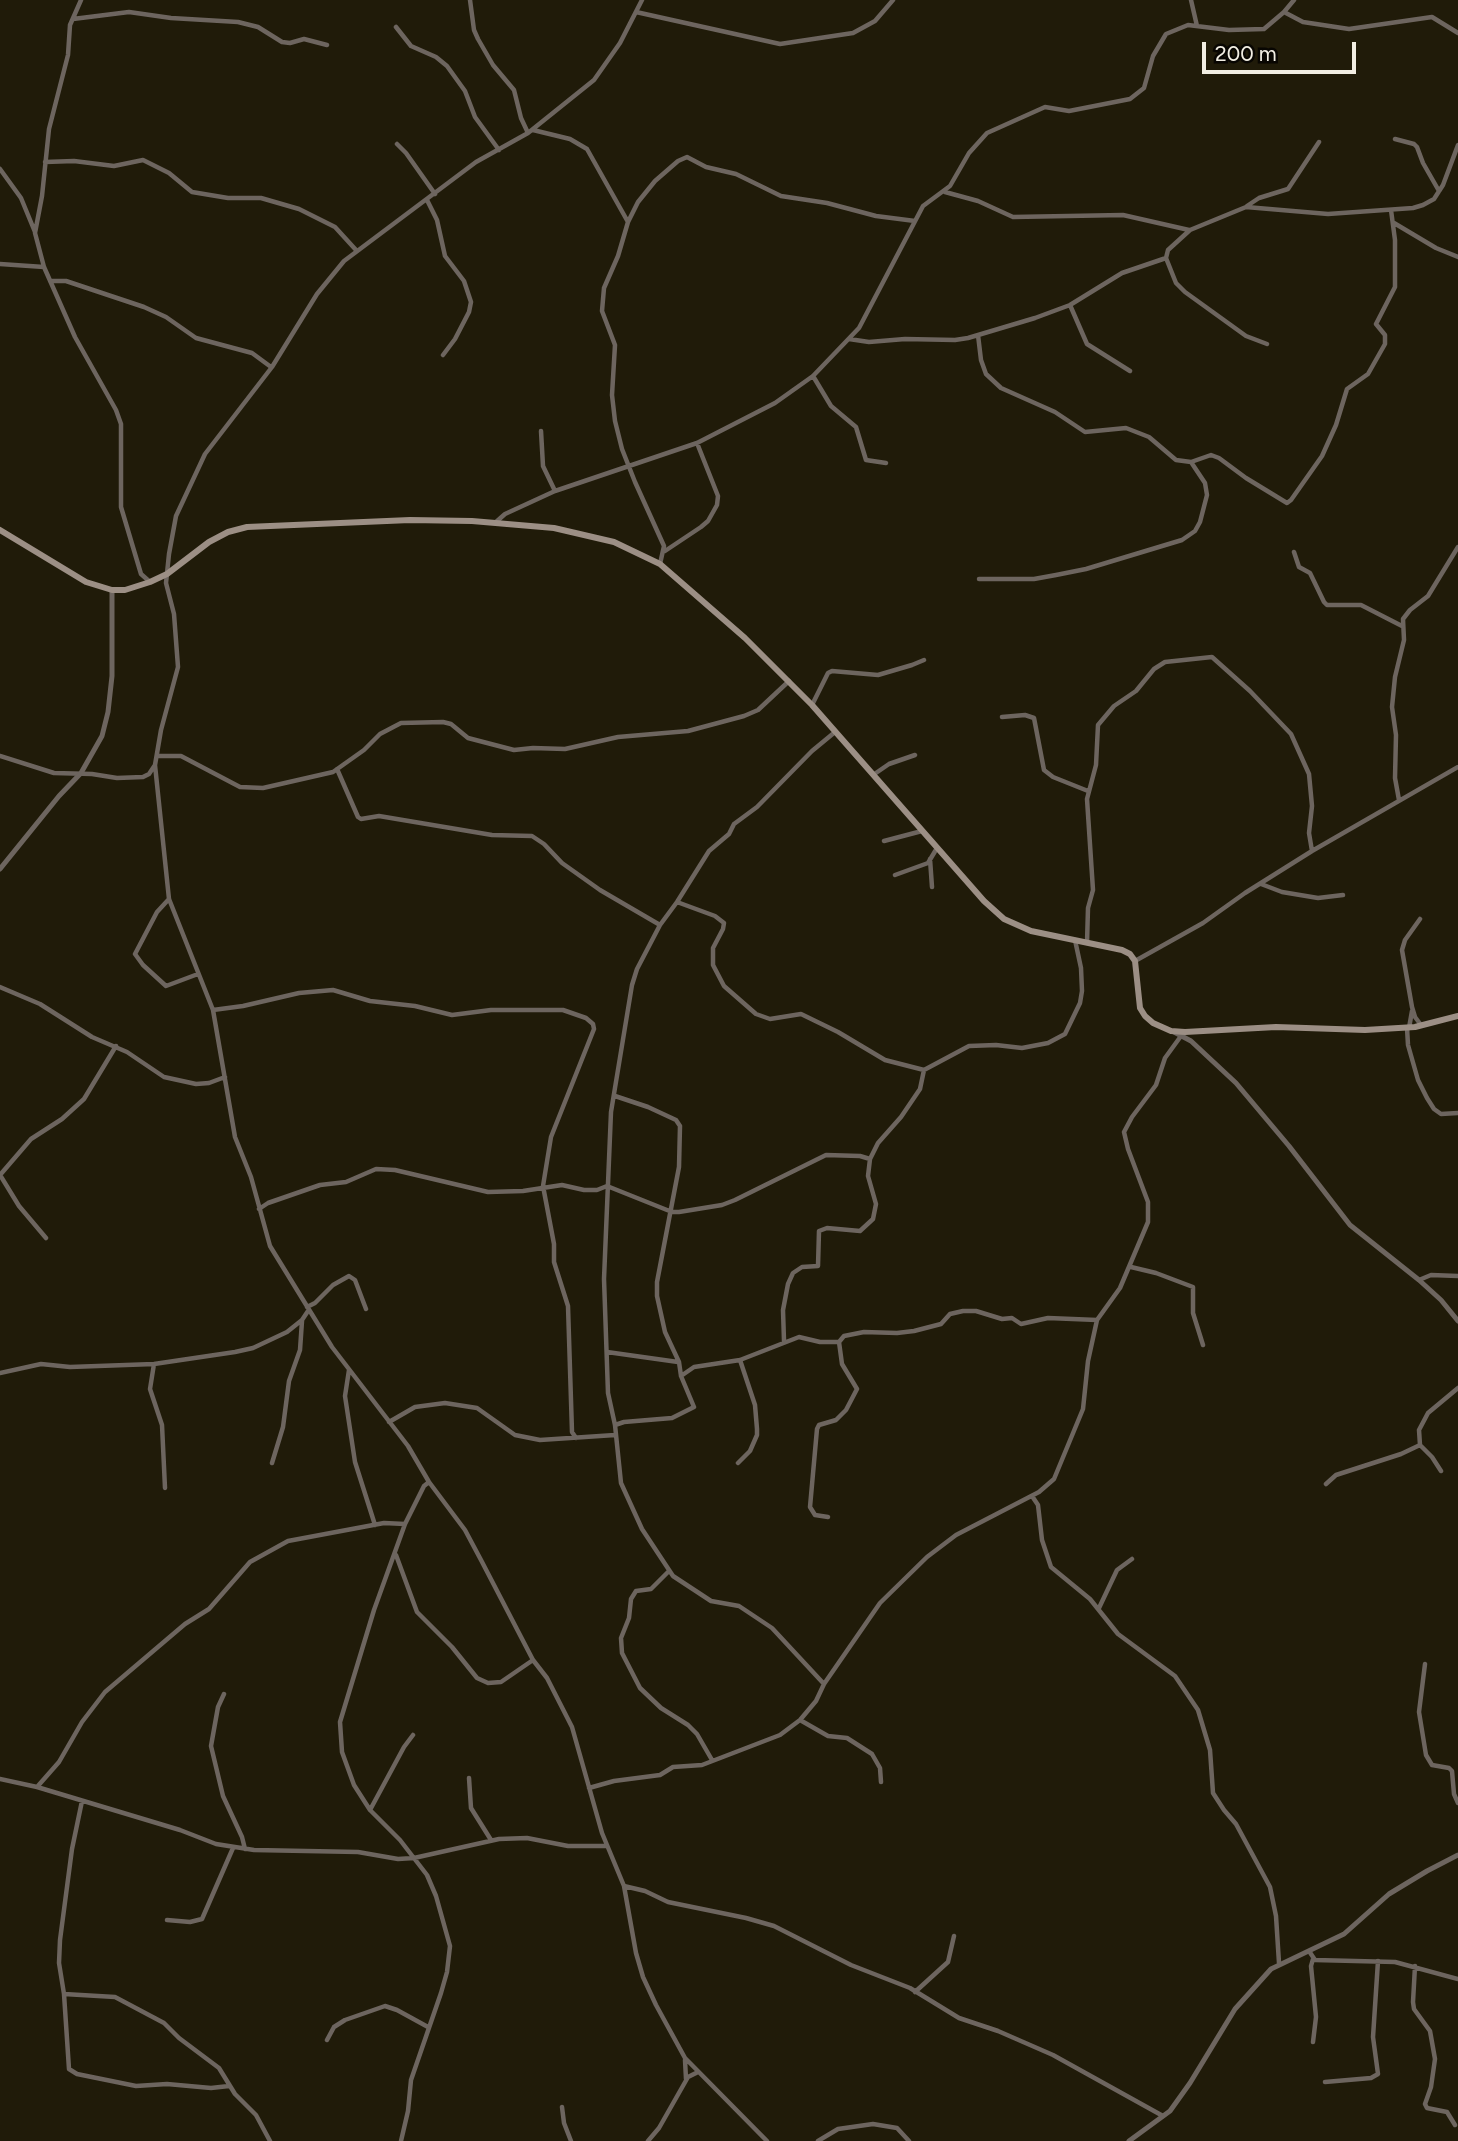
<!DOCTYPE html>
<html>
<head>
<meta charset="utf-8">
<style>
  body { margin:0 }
  #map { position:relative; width:1458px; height:2141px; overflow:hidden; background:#201b09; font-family:Figtree,sans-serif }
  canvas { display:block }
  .scale { position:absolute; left:1202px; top:42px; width:154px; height:32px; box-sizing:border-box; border:4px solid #f2eee3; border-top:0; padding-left:9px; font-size:21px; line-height:24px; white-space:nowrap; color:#f2eee3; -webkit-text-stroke:5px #080602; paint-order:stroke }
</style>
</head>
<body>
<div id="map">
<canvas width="1458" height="2141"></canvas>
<div class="scale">200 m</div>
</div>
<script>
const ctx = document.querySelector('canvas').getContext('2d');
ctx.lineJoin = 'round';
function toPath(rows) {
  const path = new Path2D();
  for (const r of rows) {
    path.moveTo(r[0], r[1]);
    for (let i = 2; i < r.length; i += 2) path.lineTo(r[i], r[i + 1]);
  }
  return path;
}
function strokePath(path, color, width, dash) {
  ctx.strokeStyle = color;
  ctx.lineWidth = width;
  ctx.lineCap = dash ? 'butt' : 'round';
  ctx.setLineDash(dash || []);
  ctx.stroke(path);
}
const minor = toPath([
  [81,0,70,25,68,55,49,129,42,196,35,233,44,267,75,337,116,410,121,424,121,507,141,574,150,582],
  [470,0,474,30,478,39,493,65,514,90,521,118,528,133],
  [642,0,620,43,594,80,528,133,476,162,344,261,317,294,272,367,205,454,176,516,169,554,166,583,174,614,178,667,161,730,155,765,169,899,213,1010,235,1137,251,1177,270,1246,332,1347,408,1446,429,1482,465,1530,481,1560,533,1660,547,1678,572,1727,602,1833,624,1886,636,1953,643,1977,656,2005,685,2058,767,2141],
  [1191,0,1197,26],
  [636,12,780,44,853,33,875,21,893,0],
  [1284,12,1303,22,1349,29,1432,17,1458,33],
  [73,19,129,12,171,18,238,22,258,27,282,42,290,43,304,39,327,45],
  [396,27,411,46,436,57,447,66,465,91,475,117,499,150],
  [533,130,570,139,587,149,628,222],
  [1395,139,1414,144,1417,147,1423,163,1439,191],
  [397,144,406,153,435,194],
  [45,162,74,161,114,166,143,160,169,173,192,192,228,198,261,198,299,209,335,227,356,250],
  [0,169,21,198,35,232],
  [945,192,978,201,1013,217,1123,215,1189,230],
  [427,200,437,220,445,256,464,281,471,302,469,312,455,339,443,355],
  [1247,206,1259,198,1288,189,1319,142],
  [1394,223,1436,248,1458,257],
  [1166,258,1176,283,1185,292,1246,336,1267,344],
  [0,264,44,267],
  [50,281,66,281,144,307,166,317,196,338,252,353,271,367],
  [1070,305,1087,344,1130,371],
  [978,335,981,360,986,374,1001,388,1055,412,1085,432,1126,428,1149,437,1176,460,1191,462,1211,455,1219,458,1246,478,1287,503,1291,500,1322,456,1336,425,1347,389,1368,374,1385,344,1385,335,1376,324,1395,287,1395,240,1391,210],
  [849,339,869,342,905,339,955,340,968,338,1035,318,1070,305,1122,273,1166,258,1168,250,1190,230,1246,207,1328,214,1413,208,1423,205,1434,199,1443,185,1458,145],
  [813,376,831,406,856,427,866,460,886,463],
  [541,431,543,466,555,491],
  [496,522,505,514,555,491,697,443,775,403,813,376,859,328,923,206,950,186,969,153,987,133,1045,107,1069,111,1130,99,1144,88,1153,56,1166,34,1188,25,1229,30,1264,29,1284,12,1294,0],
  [665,551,701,527,708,521,717,505,718,496,697,443],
  [1294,552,1299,567,1310,573,1324,602,1327,605,1361,605,1402,626],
  [660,564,664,546,635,482,622,449,615,421,612,395,615,345,602,311,604,288,618,256,628,222,638,202,655,181,678,161,687,157,706,167,736,174,781,196,827,203,876,216,915,221],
  [979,579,1034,579,1056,575,1086,569,1182,540,1195,531,1200,522,1207,495,1205,483,1191,462],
  [812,705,828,673,832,671,878,675,912,665,924,660],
  [1002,717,1025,715,1034,718,1044,770,1053,777,1088,791],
  [0,756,54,773,92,774,117,778,143,777,149,774,155,765],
  [157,756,181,756,240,787,263,788,333,772,364,750,380,734,401,723,443,722,451,724,468,738,514,750,533,748,565,749,618,737,688,731,744,716,758,710,789,681],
  [337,769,358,817,361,819,379,816,492,835,532,836,544,844,562,863,600,890,660,925],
  [873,775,889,764,915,755],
  [1399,800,1395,778,1396,735,1392,707,1395,677,1404,640,1403,619,1410,610,1428,596,1458,547],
  [884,841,922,831],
  [930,859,932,887],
  [895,875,928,863,937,848],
  [1261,884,1282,892,1318,898,1343,895],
  [169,899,157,912,135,954,143,965,166,986,198,974],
  [677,902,715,916,724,923,723,929,713,948,713,965,724,986,756,1014,770,1019,801,1014,838,1032,885,1060,924,1070,969,1046,996,1045,1022,1048,1048,1043,1065,1034,1080,1003,1082,991,1081,968,1075,940],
  [1420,919,1405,940,1402,950,1412,1007,1415,1017,1421,1025],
  [1087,943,1088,908,1093,890,1087,799,1096,765,1098,725,1114,706,1136,691,1154,669,1165,662,1212,657,1250,691,1291,734,1309,774,1312,806,1309,833,1312,851],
  [1135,961,1203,923,1245,893,1312,851,1458,767],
  [0,987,40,1004,92,1037,127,1052,164,1077,196,1084,209,1083,225,1077],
  [213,1010,243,1006,299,993,333,990,370,1001,415,1006,452,1015,491,1010,563,1010,586,1018,593,1024,594,1029,551,1137,543,1186,554,1244,554,1262,568,1306,572,1432,576,1438],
  [1407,1028,1408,1045,1418,1080,1427,1098,1434,1109,1441,1114,1458,1113],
  [1409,1028,1412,1011],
  [615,1096,648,1107,676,1120,680,1126,679,1167,657,1282,657,1296,665,1332,679,1362,681,1376,694,1407,672,1418,624,1422,615,1425],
  [0,1175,31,1139,62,1119,84,1099,116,1046],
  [0,1175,19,1206,46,1238],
  [259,1209,268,1203,320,1185,346,1182,376,1169,395,1170,488,1192,523,1191,562,1185,584,1190,597,1190,607,1186,672,1212,679,1212,722,1205,735,1200,826,1155,860,1156,870,1159],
  [1131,1267,1156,1273,1193,1287,1193,1313,1203,1345],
  [1419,1280,1431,1275,1458,1276],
  [307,1307,315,1303,333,1285,349,1276,355,1280,366,1309],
  [784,1341,783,1310,788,1284,793,1273,802,1267,818,1266,819,1231,827,1228,860,1231,873,1219,876,1204,868,1176,870,1159,878,1143,901,1117,920,1089,924,1070],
  [607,1352,678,1362],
  [154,1364,150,1389,162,1425,165,1488],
  [349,1370,345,1396,355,1462,375,1525],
  [0,1373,41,1364,70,1367,154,1364,235,1352,253,1348,287,1332,302,1320,308,1311],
  [681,1376,694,1367,740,1360,799,1337,820,1342,839,1342,844,1336,864,1332,897,1333,914,1331,941,1324,950,1314,963,1311,976,1311,1002,1319,1012,1318,1021,1324,1048,1318,1097,1320],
  [389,1422,415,1407,445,1403,477,1408,515,1435,540,1440,615,1435],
  [272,1463,283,1427,289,1381,300,1350,302,1321],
  [738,1463,750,1451,757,1435,757,1429,755,1405,740,1360],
  [1441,1471,1432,1457,1420,1445,1419,1430,1428,1413,1458,1388],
  [1326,1484,1336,1475,1401,1454,1420,1445],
  [1032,1496,1038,1505,1042,1540,1051,1567,1090,1599,1118,1634,1175,1676,1198,1710,1210,1750,1213,1793,1224,1810,1236,1824,1270,1887,1276,1916,1279,1963],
  [828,1517,815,1515,810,1507,817,1429,819,1425,836,1420,846,1410,857,1389,842,1364,839,1342],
  [396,1555,417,1612,452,1647,477,1678,488,1683,501,1682,533,1660],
  [669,1571,651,1589,636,1591,631,1599,629,1618,621,1638,622,1653,640,1688,661,1708,688,1725,697,1734,712,1760],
  [1099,1608,1117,1570,1132,1559],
  [1425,1664,1419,1712,1426,1755,1432,1765,1449,1768,1452,1771,1454,1794,1458,1803],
  [824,1684,772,1628,739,1606,711,1601,673,1576,642,1529,621,1483,615,1425,608,1393,604,1279,611,1112,632,985,637,969,660,925,677,902,709,851,729,834,734,824,757,807,812,751,835,732],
  [224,1694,218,1707,211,1746,223,1796,242,1837,245,1849],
  [800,1720,828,1736,847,1738,872,1754,880,1768,881,1782],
  [469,1778,471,1808,491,1840],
  [0,1779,37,1787,180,1830,216,1844,254,1850,358,1852,398,1859,414,1858,499,1839,527,1838,568,1846,607,1846],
  [37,1787,59,1762,82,1722,105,1692,185,1624,209,1609,250,1562,288,1541,384,1523,405,1524],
  [589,1788,614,1781,660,1775,673,1767,702,1765,780,1735,800,1720,816,1701,824,1684,880,1603,927,1557,956,1535,1039,1492,1054,1479,1083,1409,1088,1361,1097,1320,1120,1288,1148,1222,1148,1202,1128,1149,1124,1132,1132,1117,1156,1085,1165,1058,1181,1036],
  [82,1801,72,1849,60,1940,59,1963,64,1994,69,2069,77,2074,136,2086,167,2084,211,2088,229,2086],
  [370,1810,404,1747,413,1735],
  [624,1886,645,1891,668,1902,746,1918,774,1926,851,1965,910,1988,959,2018,998,2031,1053,2055,1163,2116],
  [167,1920,190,1922,202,1919,233,1848],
  [1309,1951,1315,1960,1395,1962,1458,1979],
  [1313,1959,1311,1966,1316,2017,1313,2042],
  [1415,1966,1413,2002,1414,2009,1430,2031,1435,2059,1431,2087,1425,2104,1427,2108,1447,2112,1455,2125],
  [915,1992,948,1962,954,1936],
  [64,1994,115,1997,164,2023,179,2038,219,2068,235,2094,256,2115,270,2141],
  [327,2040,334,2027,345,2020,385,2006,397,2010,428,2027],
  [685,2060,686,2079],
  [1325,2082,1371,2078,1378,2074,1373,2037,1378,1961],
  [562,2107,564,2123,571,2141],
  [401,2141,408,2111,411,2080,441,1993,447,1972,450,1946,436,1896,427,1875,400,1840,370,1810,354,1785,342,1752,340,1722,374,1610,405,1524,424,1486,429,1482],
  [648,2141,659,2128,688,2077,698,2072],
  [818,2141,838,2129,873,2124,897,2128,909,2141]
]);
const tertiary = toPath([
  [0,869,59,796,81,773,102,736,108,712,112,676,112,590],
  [1174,1032,1191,1041,1236,1083,1289,1146,1350,1225,1419,1280,1441,1300,1458,1321],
  [1129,2141,1170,2111,1190,2083,1235,2009,1271,1969,1344,1934,1389,1894,1427,1871,1458,1855]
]);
const secondary = toPath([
  [0,530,86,582,112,590,125,590,150,582,167,574,209,542,228,532,247,527,410,520,472,521,554,528,614,542,660,564,745,638,812,705,984,901,1004,919,1031,931,1122,950,1130,954,1135,961,1140,1008,1145,1016,1153,1023,1171,1031,1185,1032,1276,1027,1365,1030,1415,1027,1458,1016]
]);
strokePath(minor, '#6d655f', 4.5);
strokePath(tertiary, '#6d655f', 5);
strokePath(secondary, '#9c8f85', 6);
</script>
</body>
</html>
